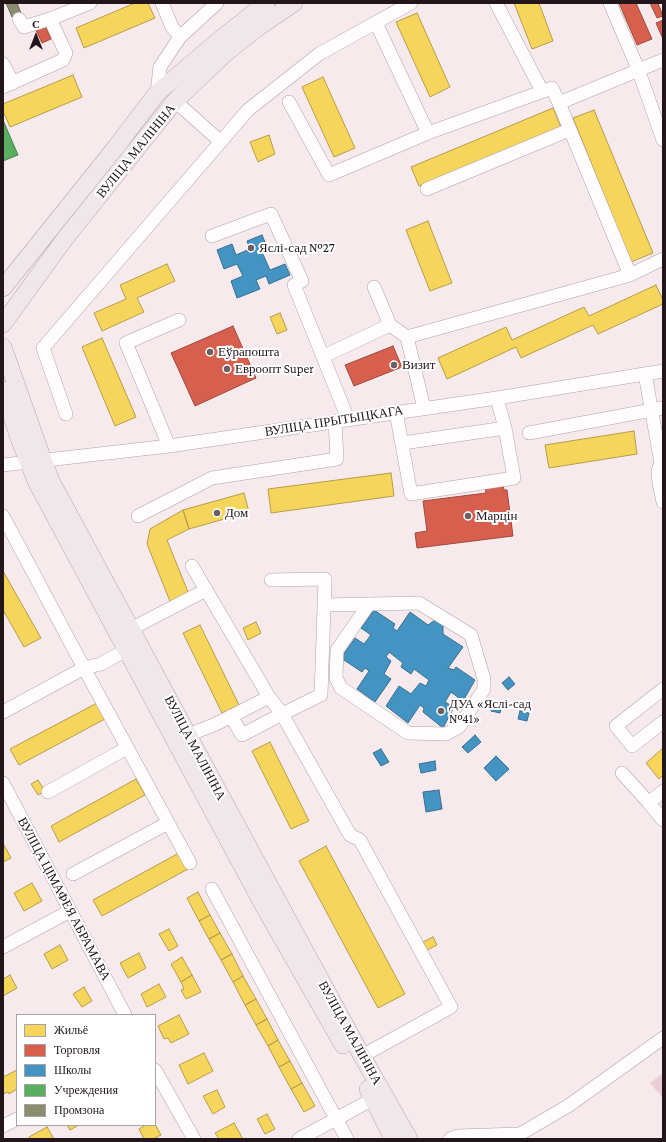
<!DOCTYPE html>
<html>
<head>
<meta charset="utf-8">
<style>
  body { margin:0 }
  #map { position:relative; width:666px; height:1142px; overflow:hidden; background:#f7eaed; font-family:"Crimson Pro",serif }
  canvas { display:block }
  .frame { position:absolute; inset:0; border:4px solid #23161a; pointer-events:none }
  .legend { position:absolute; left:16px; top:1014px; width:140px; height:112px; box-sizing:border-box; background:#fff; border:1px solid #a7a2a3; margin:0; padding:5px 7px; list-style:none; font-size:12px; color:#23161a }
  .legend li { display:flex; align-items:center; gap:8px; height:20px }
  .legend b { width:20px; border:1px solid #a7a2a3 }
  .north { position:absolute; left:16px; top:16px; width:40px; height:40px; -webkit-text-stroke:3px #fff; paint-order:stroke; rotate:0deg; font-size:11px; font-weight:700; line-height:16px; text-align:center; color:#23161a }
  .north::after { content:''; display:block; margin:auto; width:14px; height:18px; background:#23161a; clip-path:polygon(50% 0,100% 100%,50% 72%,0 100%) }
</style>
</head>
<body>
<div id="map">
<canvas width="666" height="1142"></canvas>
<div class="frame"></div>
<ul class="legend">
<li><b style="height:11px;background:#f6d55c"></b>Жильё</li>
<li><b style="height:11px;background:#d6604d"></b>Торговля</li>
<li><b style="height:11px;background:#4393c3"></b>Школы</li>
<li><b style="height:11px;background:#5aae61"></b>Учреждения</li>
<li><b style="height:11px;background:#8c8c6e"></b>Промзона</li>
</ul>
<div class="north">С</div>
</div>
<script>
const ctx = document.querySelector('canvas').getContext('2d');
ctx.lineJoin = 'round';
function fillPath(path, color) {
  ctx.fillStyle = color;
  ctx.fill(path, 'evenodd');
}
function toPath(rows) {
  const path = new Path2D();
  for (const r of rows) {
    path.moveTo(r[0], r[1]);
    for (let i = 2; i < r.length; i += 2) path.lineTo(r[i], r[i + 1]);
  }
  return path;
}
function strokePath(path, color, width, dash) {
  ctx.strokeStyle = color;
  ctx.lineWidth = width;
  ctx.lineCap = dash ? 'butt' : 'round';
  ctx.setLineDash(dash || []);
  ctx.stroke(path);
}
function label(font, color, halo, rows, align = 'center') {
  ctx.font = font + ' "Crimson Pro",serif';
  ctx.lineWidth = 4;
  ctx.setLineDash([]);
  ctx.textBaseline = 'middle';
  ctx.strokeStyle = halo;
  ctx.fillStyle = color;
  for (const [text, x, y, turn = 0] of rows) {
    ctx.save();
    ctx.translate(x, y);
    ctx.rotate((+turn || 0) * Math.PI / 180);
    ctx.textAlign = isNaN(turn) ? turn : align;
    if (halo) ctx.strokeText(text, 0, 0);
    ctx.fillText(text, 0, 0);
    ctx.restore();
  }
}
const green = toPath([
  [663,1073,663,1098,650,1083]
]);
const homes = toPath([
  [135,3,148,3,155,18,84,48,76,28,135,3],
  [514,3,539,3,553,41,532,49,514,3],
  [417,13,450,87,430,97,396,22,417,13],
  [73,75,82,97,10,127,3,111,3,104,73,75],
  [323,77,355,148,334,157,302,87,323,77],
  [553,108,561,127,419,186,411,167,553,108],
  [594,110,653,253,631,262,573,118,594,110],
  [269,135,275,154,258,162,250,142,269,135],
  [428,221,452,283,430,291,406,230,428,221],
  [167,264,175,281,137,298,144,312,102,331,94,313,126,299,120,285,167,264],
  [656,285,663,300,663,304,598,334,593,325,521,358,516,347,447,379,438,358,506,327,512,340,584,307,589,316,656,285],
  [280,313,287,330,277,334,270,317,280,313],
  [102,338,136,417,115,426,82,347,102,338],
  [634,431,637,454,549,468,545,445,634,431],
  [391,473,394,496,271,513,268,489,391,473],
  [244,493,249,512,189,529,183,510,244,493],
  [183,510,189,529,167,540,190,597,171,604,147,544,150,529,183,510],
  [3,571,41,638,24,647,3,610,3,571],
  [256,622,261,633,248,640,243,628,256,622],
  [200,625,239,705,222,713,183,633,200,625],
  [97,703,105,719,19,765,10,749,97,703],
  [270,742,309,821,291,829,252,751,270,742],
  [663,748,663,775,659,779,646,763,663,748],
  [136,779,145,795,59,842,51,826,136,779],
  [38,780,45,791,38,795,31,784,38,780],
  [4,845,11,858,3,862,3,846,4,845],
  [326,846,405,994,378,1008,299,861,326,846],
  [179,853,188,869,102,916,93,900,179,853],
  [32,883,42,901,24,911,14,893,32,883],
  [198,892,210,915,199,921,187,898,198,892],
  [210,915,220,933,209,939,199,921,210,915],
  [169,929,178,946,169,951,159,934,169,929],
  [220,933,232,954,221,960,209,939,220,933],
  [433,937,437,945,427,950,423,942,433,937],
  [60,945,68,960,52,969,44,954,60,945],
  [139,953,146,968,128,978,120,963,139,953],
  [232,954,243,976,233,982,221,960,232,954],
  [182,957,192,975,181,982,171,964,182,957],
  [10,975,17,988,3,996,3,979,10,975],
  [192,975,201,992,186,999,181,990,184,989,181,982,192,975],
  [243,976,256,999,245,1005,233,982,243,976],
  [159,984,166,997,147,1007,141,994,159,984],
  [84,987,92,1001,82,1007,73,994,84,987],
  [256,999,267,1019,256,1025,245,1005,256,999],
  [179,1015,189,1034,171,1043,168,1038,164,1039,158,1026,179,1015],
  [267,1019,278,1040,268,1046,256,1025,267,1019],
  [278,1040,290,1061,279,1067,268,1046,278,1040],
  [204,1053,213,1071,188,1084,179,1065,204,1053],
  [290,1061,302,1083,291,1089,279,1067,290,1061],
  [17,1070,17,1089,9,1094,8,1092,3,1094,3,1077,17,1070],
  [302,1083,315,1106,304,1112,291,1089,302,1083],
  [217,1090,225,1107,213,1114,203,1096,217,1090],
  [267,1114,275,1129,265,1134,257,1119,267,1114],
  [234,1123,243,1139,219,1139,215,1133,234,1123],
  [155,1124,161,1135,153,1139,144,1139,139,1129,146,1125,155,1124],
  [67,1125,79,1125,70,1130,67,1125],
  [47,1127,54,1139,30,1139,29,1137,47,1127]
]);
const shops = toPath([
  [619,3,636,3,652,39,637,45,619,3],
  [650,3,658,3,663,16,657,18,650,3],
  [663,20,663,39,656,23,663,20],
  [45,25,51,39,42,43,36,30,45,25],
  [233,326,256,378,195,406,171,353,233,326],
  [393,346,402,367,354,386,345,365,393,346],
  [503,484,504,490,507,490,513,536,417,548,415,533,427,531,423,501,486,493,485,486,503,484]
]);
const schools = toPath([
  [262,235,268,249,262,252,270,270,285,264,290,275,269,284,266,276,256,280,260,289,237,298,231,281,243,276,237,264,224,269,217,250,232,244,236,255,250,249,247,241,262,235],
  [374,610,395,624,393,628,397,631,410,612,428,625,435,620,443,626,443,634,463,647,448,668,454,670,456,667,475,680,463,701,451,692,445,702,454,707,443,728,423,712,424,708,420,705,408,723,386,706,399,686,411,694,420,683,426,686,429,680,414,669,411,674,401,667,403,663,389,652,386,657,391,661,384,674,391,679,375,702,357,689,369,671,365,668,362,672,341,658,355,638,364,644,371,635,361,628,374,610],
  [509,677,515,684,508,690,502,683,509,677],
  [493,701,503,703,500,713,491,711,493,701],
  [520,711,529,713,527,721,518,719,520,711],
  [475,735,481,742,468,753,462,747,475,735],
  [381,749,389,762,381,766,373,753,381,749],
  [496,756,509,769,496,781,484,768,496,756],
  [435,761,436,770,421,773,419,764,435,761],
  [439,790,442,809,426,812,423,792,439,790]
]);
const public = toPath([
  [3,120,18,155,3,161,3,120]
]);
const industry = toPath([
  [6,3,17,3,21,13,12,17,6,3]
]);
const minor = toPath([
  [162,3,172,27,180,37],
  [496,3,542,91],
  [610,3,638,69,663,140],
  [19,19,24,27,50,19],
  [376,23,428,133],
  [3,64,13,83],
  [3,87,63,60,66,53,50,19,90,3],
  [157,93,160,67,180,37,217,3],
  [175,101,221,142],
  [289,102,329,175,428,133,552,88,559,103,663,60],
  [559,103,630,275],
  [427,189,569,130],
  [212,236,271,214,302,281,294,285,348,419],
  [374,287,390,325,407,337,424,408],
  [407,337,630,275,663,259],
  [324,356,390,325],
  [645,374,661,463,658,471,659,483,663,502],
  [396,412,411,494,514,478,505,428,497,398],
  [66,414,43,348,248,110,319,54,411,3],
  [529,433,663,408],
  [403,443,505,428],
  [169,446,126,343,179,320],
  [3,465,169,446,497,398,663,371],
  [3,516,84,668,190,863],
  [138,516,212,478,337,459,335,421],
  [192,566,269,697,282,714,350,835,360,840,451,1007,362,1056],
  [324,605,419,603,471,635,484,679,484,689,459,727,446,734,408,733,341,688,336,678,337,650,369,604],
  [123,633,206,590],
  [663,689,616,726,632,746,663,722],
  [3,712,84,668,101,664,126,650],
  [231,716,242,735,282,714,321,695,325,579,271,580],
  [188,735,216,724,269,697],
  [622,773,649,803,663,791],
  [3,783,125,1015],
  [48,792,127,748],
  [649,803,663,820],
  [73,874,168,823],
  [212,889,347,1139],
  [3,947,70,911],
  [155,1070,194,1139],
  [3,1126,17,1119],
  [299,1139,373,1099],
  [450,1139,457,1136,520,1134,568,1106,663,1038]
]);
const major = toPath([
  [3,288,116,147,157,93,218,41,266,3],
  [3,324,64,240,175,101,227,52,260,26,294,3],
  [3,347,43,460,51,481,275,896,362,1056,409,1139],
  [3,390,20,441,37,483,262,903,343,1045],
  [368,1089,393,1139]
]);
const markers = [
  [251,248,4,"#6d6064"],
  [210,352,4,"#6d6064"],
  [394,365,4,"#6d6064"],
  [227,369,4,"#6d6064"],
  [217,513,4,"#6d6064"],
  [468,516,4,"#6d6064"],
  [441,711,4,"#6d6064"]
];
const streetNames = [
  ["ВУЛІЦА МАЛІНІНА",136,151,-51],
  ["ВУЛІЦА ПРЫТЫЦКАГА",334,421,-9],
  ["ВУЛІЦА МАЛІНІНА",195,748,62],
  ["ВУЛІЦА ЦІМАФЕЯ АБРАМАВА",64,899,62],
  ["ВУЛІЦА МАЛІНІНА",350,1033,61]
];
const poiNames = [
  ["Яслі-сад №27",259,248],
  ["Еўрапошта",218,352],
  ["Визит",402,365],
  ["Евроопт Super",235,369],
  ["Дом",225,513],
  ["Марцін",476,516],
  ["ДУА «Яслі-сад",449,704],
  ["№41»",449,719]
];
fillPath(green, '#e9cfd5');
fillPath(homes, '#f6d55c');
strokePath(homes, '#b79c48', 1);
fillPath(shops, '#d6604d');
strokePath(shops, '#a04a3e', 1);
fillPath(schools, '#4393c3');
strokePath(schools, '#396e90', 1);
fillPath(public, '#5aae61');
strokePath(public, '#4a804c', 1);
fillPath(industry, '#8c8c6e');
strokePath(industry, '#6c6955', 1);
strokePath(minor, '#afa2a6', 14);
strokePath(major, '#b9a4aa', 18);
strokePath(minor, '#fefcfc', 13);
strokePath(major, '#f0e7ea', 17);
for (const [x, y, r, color] of markers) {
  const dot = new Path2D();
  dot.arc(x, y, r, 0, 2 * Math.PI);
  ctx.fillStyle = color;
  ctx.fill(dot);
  strokePath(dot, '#fff', 1.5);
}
label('13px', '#23161a', '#fff', streetNames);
label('13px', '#23161a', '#fff', poiNames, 'left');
</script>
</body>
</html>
